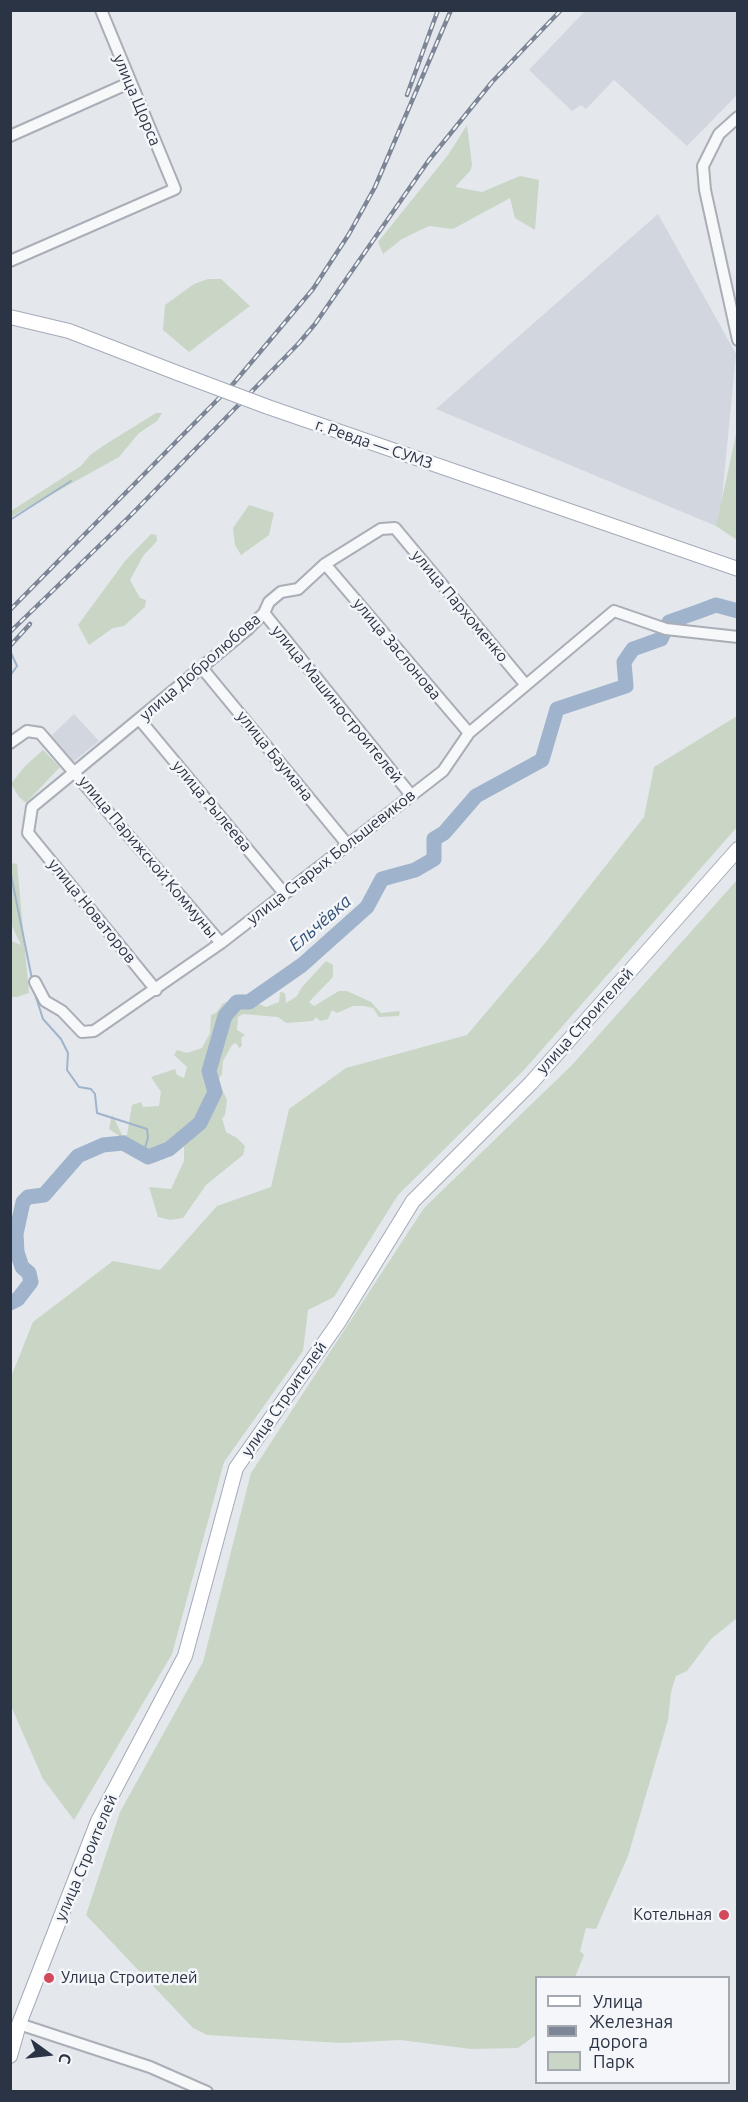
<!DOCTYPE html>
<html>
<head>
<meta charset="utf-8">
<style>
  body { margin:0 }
  #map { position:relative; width:748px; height:2102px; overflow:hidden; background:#e4e7ec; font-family:Ubuntu,sans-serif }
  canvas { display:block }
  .frame { position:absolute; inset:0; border:12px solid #2b3445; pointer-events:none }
  .legend { position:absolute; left:535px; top:1976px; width:195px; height:108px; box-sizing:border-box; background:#f4f6f9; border:2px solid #a4a8b1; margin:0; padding:8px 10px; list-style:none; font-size:18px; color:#2b3445 }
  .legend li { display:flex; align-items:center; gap:12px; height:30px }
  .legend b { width:30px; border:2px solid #a4a8b1 }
  .north { position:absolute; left:18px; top:2024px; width:60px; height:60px; -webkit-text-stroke:4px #f4f6f9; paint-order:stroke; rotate:105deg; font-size:16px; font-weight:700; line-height:24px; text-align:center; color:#2b3445 }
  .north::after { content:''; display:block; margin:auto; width:21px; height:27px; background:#2b3445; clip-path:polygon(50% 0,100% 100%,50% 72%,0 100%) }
</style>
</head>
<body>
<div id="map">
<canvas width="748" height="2102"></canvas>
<div class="frame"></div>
<ul class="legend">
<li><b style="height:8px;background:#fff"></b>Улица</li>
<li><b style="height:8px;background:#7d8696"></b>Железная дорога</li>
<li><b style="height:16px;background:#c9d6c5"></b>Парк</li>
</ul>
<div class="north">С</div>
</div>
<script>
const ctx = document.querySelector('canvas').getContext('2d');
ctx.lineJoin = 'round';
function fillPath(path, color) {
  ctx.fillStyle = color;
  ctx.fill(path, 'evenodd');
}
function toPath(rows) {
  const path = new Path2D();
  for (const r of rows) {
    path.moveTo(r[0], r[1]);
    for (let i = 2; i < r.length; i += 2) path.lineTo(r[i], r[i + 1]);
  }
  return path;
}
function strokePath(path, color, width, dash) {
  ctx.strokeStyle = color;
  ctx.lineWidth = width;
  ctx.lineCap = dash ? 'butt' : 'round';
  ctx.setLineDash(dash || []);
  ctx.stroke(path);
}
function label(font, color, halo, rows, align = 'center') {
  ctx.font = font + ' Ubuntu,sans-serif';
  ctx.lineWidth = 5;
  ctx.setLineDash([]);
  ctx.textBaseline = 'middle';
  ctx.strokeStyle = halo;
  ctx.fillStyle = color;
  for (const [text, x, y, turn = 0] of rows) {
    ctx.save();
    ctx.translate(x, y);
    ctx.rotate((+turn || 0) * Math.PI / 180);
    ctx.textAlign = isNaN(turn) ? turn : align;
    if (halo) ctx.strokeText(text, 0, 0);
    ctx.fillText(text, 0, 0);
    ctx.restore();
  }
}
const built = toPath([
  [585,11,737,11,737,95,687,146,614,80,586,109,581,105,572,111,529,70],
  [658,214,736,354,720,518,716,526,436,409],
  [74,714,99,741,73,762,50,737]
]);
const green = toPath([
  [467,125,472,165,470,171,455,187,482,192,520,176,539,180,535,230,515,218,510,198,453,229,429,226,402,239,383,254,378,242,448,155],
  [208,279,221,279,250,306,189,352,163,330,165,305,194,284],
  [156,413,162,413,157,421,139,433,119,457,11,517,11,511,81,466,90,455,106,444],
  [737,430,737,540,716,526],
  [249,505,274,513,269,535,241,555,235,545,233,528],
  [151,534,156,535,157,541,143,556,130,580,140,598,146,600,145,607,124,626,113,628,89,645,78,625,125,561],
  [737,716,737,827,524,1070,398,1195,334,1297,308,1310,303,1351,224,1462,172,1654,74,1820,43,1779,11,1706,11,1377,33,1322,113,1261,160,1270,217,1206,271,1187,289,1109,346,1068,467,1035,545,943,644,817,654,767],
  [43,750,60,767,26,803,19,797,11,784,25,766],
  [11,863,17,864,29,993,17,997,11,997,11,941,21,945,11,924],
  [737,880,737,1618,711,1639,687,1671,676,1676,671,1692,668,1720,628,1856,596,1929,586,1928,580,1951,584,1955,575,1977,536,1978,536,2035,518,2048,471,2049,400,2040,341,2043,207,2035,193,2028,86,1915,120,1812,203,1662,251,1473,424,1208,571,1066],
  [326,961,333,965,333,977,309,1002,314,1006,339,991,347,991,371,1002,381,1013,400,1011,399,1016,379,1017,373,1008,364,1006,353,1006,337,1013,332,1010,328,1019,320,1021,316,1017,313,1021,286,1023,278,1017,243,1014,238,1017,237,1030,245,1035,241,1038,242,1046,239,1048,236,1043,232,1045,223,1061,222,1074,218,1080,227,1100,225,1115,222,1118,226,1132,237,1138,245,1146,243,1155,206,1185,183,1218,170,1220,158,1217,149,1187,171,1189,184,1161,184,1145,154,1160,109,1129,112,1114,122,1135,127,1135,132,1105,141,1102,143,1107,159,1106,161,1092,151,1077,175,1069,177,1075,184,1078,187,1067,174,1055,177,1050,187,1053,202,1048,210,1033,211,1015,216,1013,223,1003,246,999,266,1007,279,1002,280,992,285,993,286,1003,297,996,302,987]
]);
const stream = toPath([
  [10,520,71,481],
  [10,676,17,666,11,653],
  [10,870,32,979],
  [34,991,43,1019,61,1039,68,1053,67,1070,79,1087,91,1089,95,1094,97,1113,147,1129,148,1138,143,1154]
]);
const river = toPath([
  [10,1303,18,1299,31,1282,29,1273,22,1267,17,1252,16,1234,23,1202,28,1197,44,1195,78,1156,103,1145,123,1143,148,1157,169,1149,200,1123,215,1092,209,1071,225,1016,237,1002,249,1002,302,965,367,907,382,879,415,870,434,859,434,839,444,833,476,796,542,760,557,709,626,686,624,662,633,649,661,639,669,622,700,611,716,605,738,611]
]);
const minor = toPath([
  [738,117,719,134,703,166,705,190,738,340],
  [10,136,129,83],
  [10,261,175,189,101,10],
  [325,564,469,733],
  [264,613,411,795],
  [202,668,347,844],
  [140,720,284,893],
  [10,743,27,731,40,733,221,943],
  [35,982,45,1001,62,1011,82,1032,94,1031,221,943,443,771,469,733,614,611,666,629,738,637],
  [156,990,28,833,32,807,248,629,264,613,269,602,281,592,298,589,325,564,381,529,395,528,525,684],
  [19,2024,150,2067,207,2092]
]);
const major = toPath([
  [10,317,69,331,180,374],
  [268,407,738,569],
  [10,2056,19,2024,98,1821,185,1656,236,1468,338,1323,413,1201,531,1083,738,849]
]);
const rail = toPath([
  [407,95,438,10],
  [10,610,233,384,313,289,349,234,375,187,451,10],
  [10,632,130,516,299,343,315,324,429,160,492,82,561,10],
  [10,646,30,624]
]);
const majorBridge = toPath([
  [180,374,268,407]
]);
const markers = [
  [724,1915,6,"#d1495b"],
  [49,1978,6,"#d1495b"]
];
const streetNames = [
  ["улица Щорса",137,100,67],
  ["г. Ревда — СУМЗ",374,444,19],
  ["улица Пархоменко",460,606,50],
  ["улица Заслонова",397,649,50],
  ["улица Добролюбова",200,667,-41],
  ["улица Машиностроителей",337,704,51],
  ["улица Баумана",275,756,51],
  ["улица Рылеева",212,806,50],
  ["улица Парижской Коммуны",148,857,50],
  ["улица Старых Большевиков",331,857,-38],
  ["улица Новаторов",92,911,51],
  ["улица Строителей",585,1021,-48],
  ["улица Строителей",284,1399,-55],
  ["улица Строителей",86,1858,-67]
];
const poiNames = [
  ["Котельная",712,1915],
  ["Улица Строителей",61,1978,"left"]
];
const waterNames = [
  ["Ельчёвка",320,923,-41]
];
fillPath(built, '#d2d6de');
fillPath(green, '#c9d6c5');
strokePath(stream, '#9fb4cc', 2);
strokePath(river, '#9fb4cc', 15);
strokePath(minor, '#a9aeb7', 14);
strokePath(major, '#a3abb8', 16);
strokePath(minor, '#f7f8fa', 10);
strokePath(major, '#fff', 14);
strokePath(rail, '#7d8696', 4.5);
strokePath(rail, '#f4f6f9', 2, [7]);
strokePath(majorBridge, '#a3abb8', 16, []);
strokePath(majorBridge, '#fff', 14);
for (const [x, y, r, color] of markers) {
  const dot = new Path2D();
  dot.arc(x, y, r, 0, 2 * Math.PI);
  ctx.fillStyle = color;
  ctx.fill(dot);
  strokePath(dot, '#f4f6f9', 2);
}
label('16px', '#2b3445', '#f4f6f9', streetNames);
label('16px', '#2b3445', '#f4f6f9', poiNames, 'right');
label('italic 18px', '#34527a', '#f4f6f9', waterNames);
</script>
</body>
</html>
